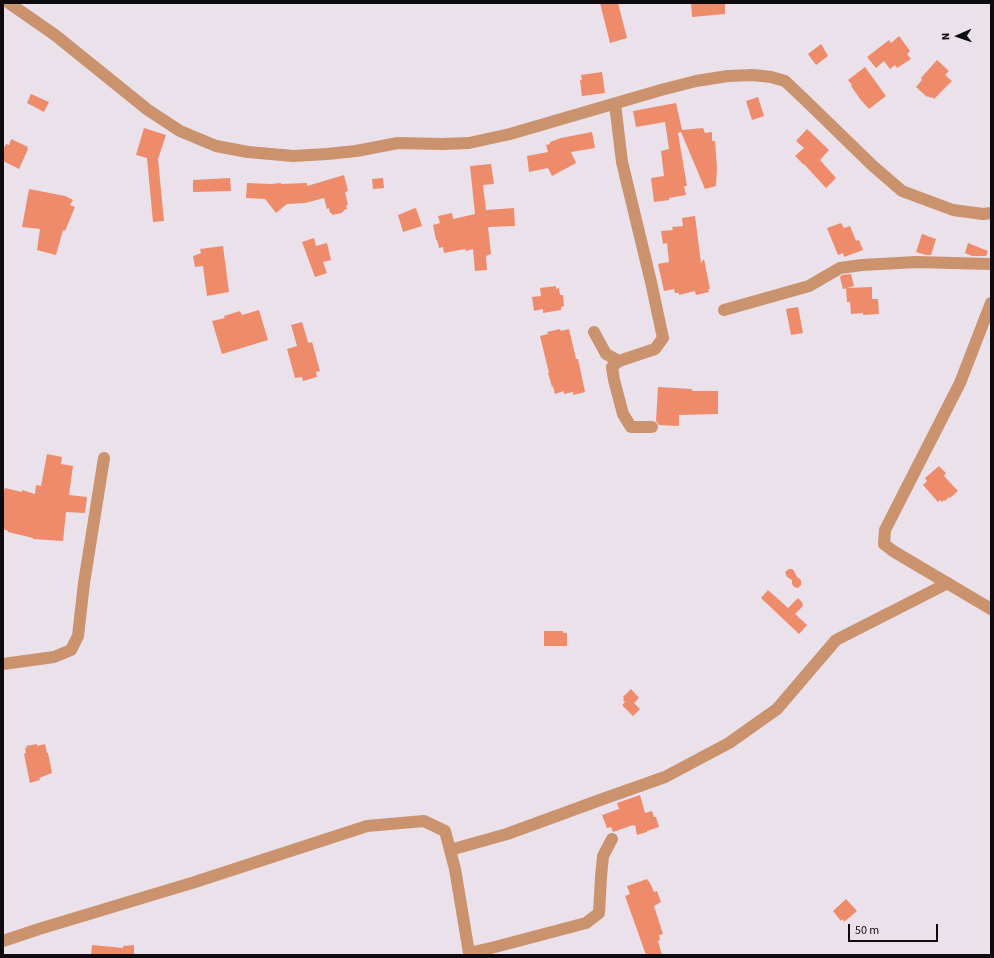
<!DOCTYPE html>
<html>
<head>
<meta charset="utf-8">
<style>
  body { margin:0 }
  #map { position:relative; width:994px; height:958px; overflow:hidden; background:#eae1eb; font-family:"Source Sans 3",sans-serif }
  canvas { display:block }
  .frame { position:absolute; inset:0; border:4px solid #0e0b0e; pointer-events:none }
  .north { position:absolute; left:938px; top:16px; width:40px; height:40px; -webkit-text-stroke:3px #eae1eb; paint-order:stroke; rotate:268deg; font-size:11px; font-weight:700; line-height:16px; text-align:center; color:#0e0b0e }
  .north::after { content:''; display:block; margin:auto; width:14px; height:18px; background:#0e0b0e; clip-path:polygon(50% 0,100% 100%,50% 72%,0 100%) }
  .scale { position:absolute; left:848px; top:924px; width:90px; height:18px; box-sizing:border-box; border:2px solid #0e0b0e; border-top:0; padding-left:5px; font-size:12px; line-height:14px; white-space:nowrap; color:#0e0b0e; -webkit-text-stroke:3px #eae1eb; paint-order:stroke }
</style>
</head>
<body>
<div id="map">
<canvas width="994" height="958"></canvas>
<div class="frame"></div>
<div class="north">N</div>
<div class="scale">50 m</div>
</div>
<script>
const ctx = document.querySelector('canvas').getContext('2d');
ctx.lineJoin = 'round';
function fillPath(path, color) {
  ctx.fillStyle = color;
  ctx.fill(path, 'evenodd');
}
function toPath(rows) {
  const path = new Path2D();
  for (const r of rows) {
    path.moveTo(r[0], r[1]);
    for (let i = 2; i < r.length; i += 2) path.lineTo(r[i], r[i + 1]);
  }
  return path;
}
function strokePath(path, color, width, dash) {
  ctx.strokeStyle = color;
  ctx.lineWidth = width;
  ctx.lineCap = dash ? 'butt' : 'round';
  ctx.setLineDash(dash || []);
  ctx.stroke(path);
}
const building = toPath([
  [600,3,618,3,627,38,610,43],
  [691,3,725,3,725,14,692,17],
  [899,36,910,51,907,54,911,59,897,68,895,65,890,69,884,61,876,68,867,57,889,40,891,43],
  [821,44,828,56,816,65,808,54],
  [937,60,949,71,945,75,952,81,934,99,932,97,930,98,928,96,927,97,916,87,922,80,921,78],
  [865,67,886,96,869,109,860,99,851,86,852,85,848,80],
  [602,72,605,93,582,96,580,80,582,80,581,75],
  [31,94,49,102,44,112,27,103],
  [758,97,764,116,752,120,746,101],
  [676,103,682,130,703,128,705,133,712,132,712,141,715,141,717,168,716,186,705,189,681,132,678,133,687,186,684,186,686,195,669,198,669,200,654,202,651,178,664,176,661,151,669,149,665,122,636,127,633,111],
  [144,128,166,135,158,159,164,221,153,222,147,158,136,155],
  [807,129,829,150,820,160,836,178,826,188,804,164,804,165,795,156,804,148,796,141],
  [592,132,595,148,571,152,576,163,552,176,548,168,529,172,527,156,548,152,546,145,550,144,550,142,561,138],
  [11,139,28,147,27,148,28,149,19,169,3,161,3,150,6,144,9,145],
  [491,164,494,184,483,185,486,210,514,208,515,226,488,227,491,254,486,256,487,270,475,271,473,249,466,251,465,249,444,253,443,247,439,248,437,240,436,240,433,225,440,223,438,216,452,213,453,219,475,214,470,166],
  [344,175,348,191,345,192,348,205,346,205,347,209,344,210,344,211,342,212,342,213,332,215,332,213,330,213,329,208,327,209,324,198,305,203,287,204,276,213,265,199,246,198,247,183,271,184,281,183,281,184,307,183,307,186],
  [230,178,231,191,193,192,193,180],
  [383,178,384,188,373,189,372,179],
  [29,189,65,196,73,200,70,205,75,207,65,231,63,230,56,255,37,250,40,229,22,227],
  [415,208,415,209,416,208,422,226,403,232,398,215],
  [695,216,701,263,704,259,710,289,708,289,709,292,696,295,695,291,679,295,679,293,675,293,674,289,664,291,658,264,669,262,667,243,663,244,661,231,673,230,672,227,683,226,682,218],
  [841,223,844,228,850,226,856,241,859,240,863,250,844,257,843,253,838,255,827,228],
  [922,234,936,239,931,255,926,255,916,252],
  [314,238,316,246,327,243,331,260,323,262,327,273,315,277,302,242],
  [968,243,988,251,986,256,972,256,965,253],
  [223,246,229,292,207,296,203,266,195,267,193,256,201,253,200,249],
  [851,274,854,286,843,289,840,277,842,275],
  [556,286,556,289,559,288,560,295,563,295,564,306,561,307,561,310,543,313,543,309,534,311,532,297,541,296,540,288],
  [872,287,872,299,878,299,879,314,863,315,863,313,851,314,850,302,847,302,846,288],
  [798,307,803,333,791,335,786,309],
  [259,310,268,340,222,354,212,321,225,318,224,316,240,311,242,315],
  [302,322,308,342,309,343,312,342,320,371,316,372,317,377,303,381,302,377,295,378,287,349,297,346,291,325],
  [560,329,561,331,569,329,576,359,578,359,585,392,573,395,573,392,564,394,564,391,555,394,553,386,552,387,548,373,549,373,540,336,548,334,547,332],
  [658,387,692,389,692,391,718,391,718,414,679,415,679,426,659,425,656,421],
  [47,454,62,457,61,464,73,466,69,495,87,497,85,513,66,512,63,541,33,539,33,538,8,532,8,531,3,529,3,495,5,488,22,492,22,490,35,494,36,485,41,486],
  [939,466,946,473,944,476,958,491,950,498,949,497,945,501,944,500,942,502,940,500,938,502,923,485,927,481,925,478],
  [789,569,792,569,794,571,797,577,801,580,801,585,798,588,794,587,792,584,792,580,787,577,785,572],
  [768,590,788,608,798,598,802,602,803,605,802,607,795,614,807,625,799,634,761,598],
  [544,631,563,631,563,633,567,633,567,646,544,646],
  [631,689,639,698,634,703,640,709,633,716,622,705,625,702,623,700,624,698,623,697],
  [37,744,37,746,45,744,47,753,48,753,52,773,39,778,40,780,30,783,24,754,26,753,25,748,27,748,26,746],
  [640,795,645,813,652,811,654,817,656,817,659,827,647,831,647,832,637,835,635,825,633,826,633,825,613,832,611,827,607,828,602,815,619,809,617,803],
  [647,879,648,881,649,881,654,892,657,891,661,902,654,906,663,934,659,935,660,940,658,941,662,955,646,955,625,896,630,894,627,886],
  [846,899,857,911,844,922,843,919,841,921,833,911],
  [92,945,123,948,123,946,134,945,134,955,91,955]
]);
const minor = toPath([
  [9,3,55,35,148,110,180,131,216,146,248,152,293,156,327,154,356,151,398,143,442,144,469,143,510,134,661,90,696,81,728,76,753,75,771,77,785,81,802,97,873,166,902,191,953,210,983,214,991,213],
  [991,303,960,383,885,530,884,544,893,551,991,609],
  [724,310,809,286,840,268,862,265,916,262,991,264],
  [594,332,606,354,619,361,655,349,663,338,651,282,622,162,615,104],
  [619,361,612,367,614,380,623,414,631,427,652,427],
  [3,664,54,657,71,650,78,636,84,583,104,458],
  [450,850,507,834,600,800,665,777,729,743,777,709,836,640,948,583],
  [3,941,39,929,195,882,367,826,424,821,445,831,455,869,469,953,495,947,586,923,599,913,601,877,603,856,612,839]
]);
fillPath(building, '#ed8b6b');
strokePath(minor, '#ca926d', 12);
</script>
</body>
</html>
